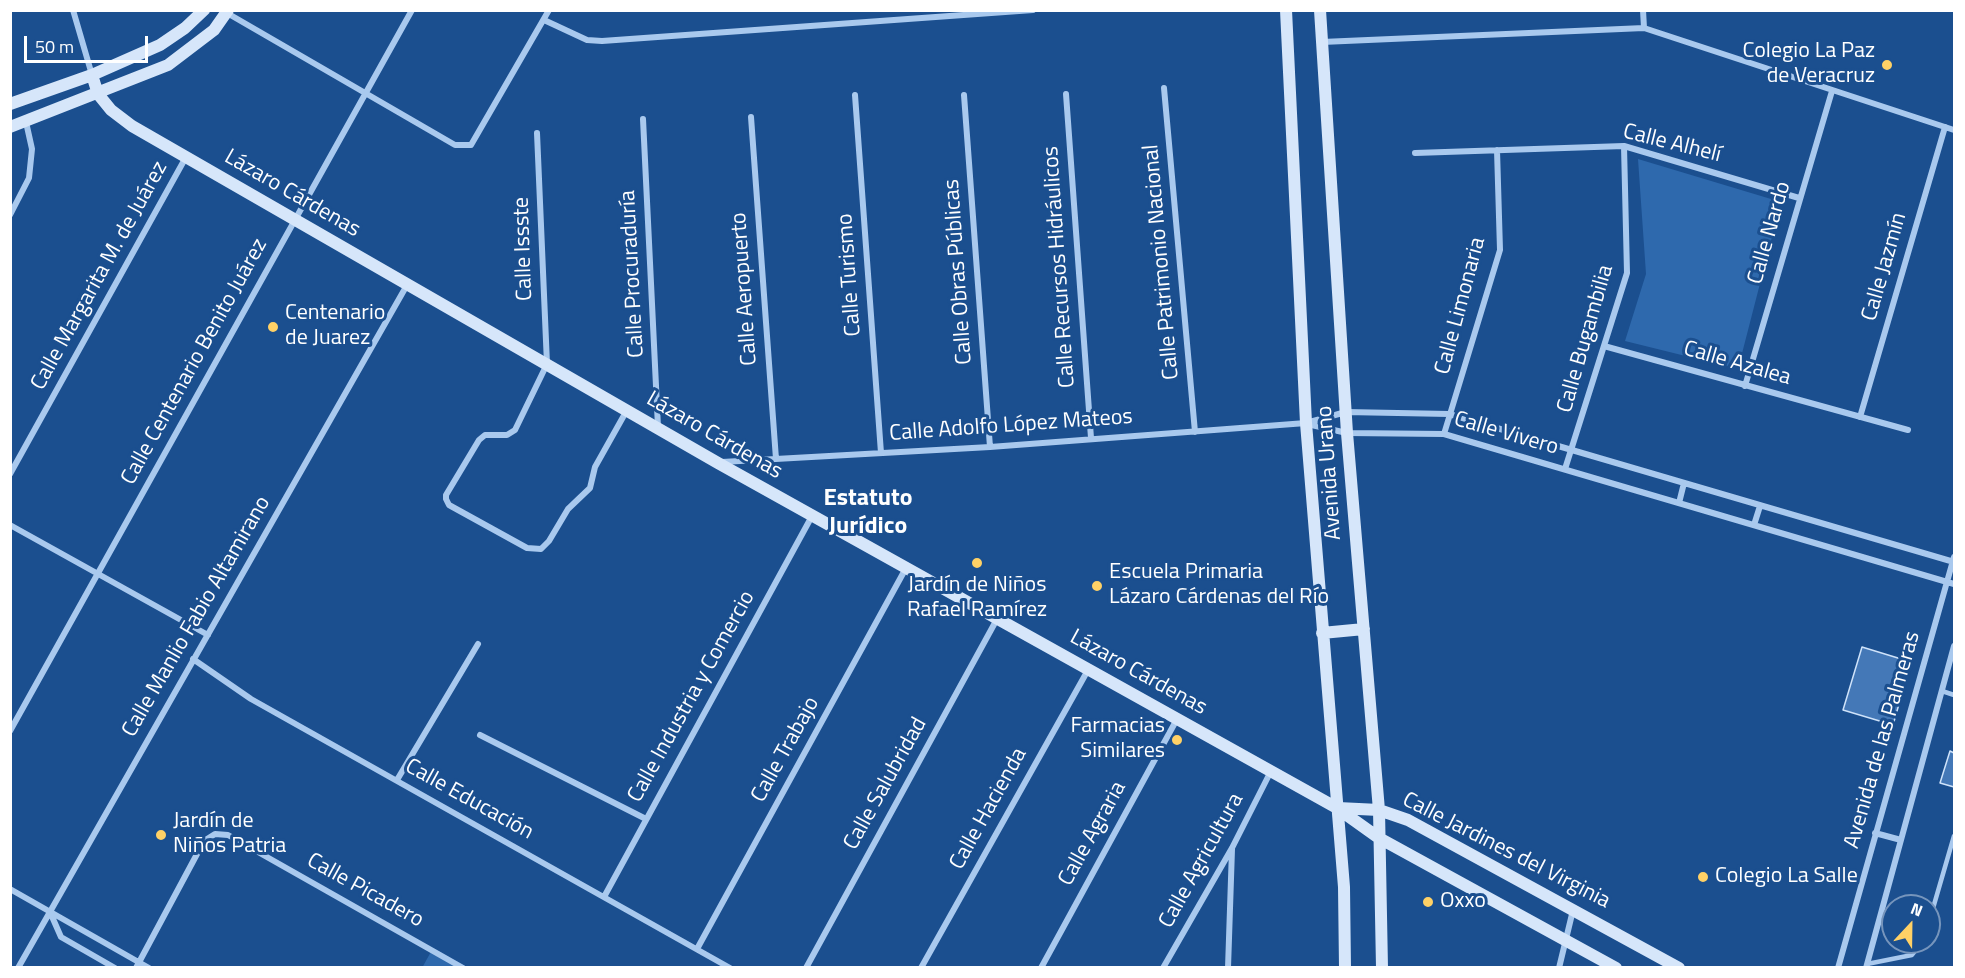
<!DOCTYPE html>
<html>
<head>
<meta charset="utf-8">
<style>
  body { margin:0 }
  #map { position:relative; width:1965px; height:978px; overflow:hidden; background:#1b4f8f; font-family:"Titillium Web",sans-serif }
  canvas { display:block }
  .frame { position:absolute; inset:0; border:12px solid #fff; pointer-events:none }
  .north { position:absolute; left:1881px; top:894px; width:60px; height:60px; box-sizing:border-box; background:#1b4f8f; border:2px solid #7695bc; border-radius:50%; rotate:22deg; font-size:16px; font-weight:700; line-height:24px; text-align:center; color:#fff }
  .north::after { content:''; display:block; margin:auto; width:21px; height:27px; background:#ffd166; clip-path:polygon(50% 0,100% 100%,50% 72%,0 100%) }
  .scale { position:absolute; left:24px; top:36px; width:124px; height:27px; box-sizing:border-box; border:3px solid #fff; border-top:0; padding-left:8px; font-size:18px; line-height:21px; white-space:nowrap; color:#fff; -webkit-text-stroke:4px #1b4f8f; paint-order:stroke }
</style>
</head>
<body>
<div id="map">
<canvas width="1965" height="978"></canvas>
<div class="frame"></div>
<div class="north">N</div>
<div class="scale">50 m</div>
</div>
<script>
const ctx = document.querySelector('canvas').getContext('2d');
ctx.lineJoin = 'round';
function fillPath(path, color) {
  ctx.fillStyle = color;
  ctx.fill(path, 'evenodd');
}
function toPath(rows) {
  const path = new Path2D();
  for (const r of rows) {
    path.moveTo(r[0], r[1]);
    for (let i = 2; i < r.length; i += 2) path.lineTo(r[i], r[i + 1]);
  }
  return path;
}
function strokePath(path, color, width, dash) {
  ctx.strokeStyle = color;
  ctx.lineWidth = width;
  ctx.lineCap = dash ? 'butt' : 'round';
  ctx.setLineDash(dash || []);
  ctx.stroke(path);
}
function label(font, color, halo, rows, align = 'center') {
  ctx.font = font + ' "Titillium Web",sans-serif';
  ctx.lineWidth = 6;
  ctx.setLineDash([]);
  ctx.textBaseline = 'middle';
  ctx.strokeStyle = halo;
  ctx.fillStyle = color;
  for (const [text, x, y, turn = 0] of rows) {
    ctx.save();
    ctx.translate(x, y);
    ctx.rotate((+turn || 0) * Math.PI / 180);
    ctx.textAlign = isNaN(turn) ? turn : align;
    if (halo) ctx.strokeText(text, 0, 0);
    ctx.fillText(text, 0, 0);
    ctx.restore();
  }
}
const green = toPath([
  [1638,159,1781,202,1738,369,1625,341,1646,274],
  [433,948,467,967,422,968]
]);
const building = toPath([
  [1862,647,1911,662,1893,725,1843,710,1862,647],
  [1950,751,1954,753,1954,787,1940,783,1950,751]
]);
const lane = toPath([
  [1942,691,1954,695],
  [1929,922,1954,836],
  [1867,964,1912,955,1922,942]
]);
const street = toPath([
  [73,10,92,75],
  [1643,10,1644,28],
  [227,13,455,145,471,145,549,10],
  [544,20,587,40,602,41,1033,10],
  [1322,42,1644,28,1954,130],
  [1164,88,1195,432],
  [1066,94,1091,438],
  [855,95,881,453],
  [964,95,990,447],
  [751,117,776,459],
  [643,119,658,427],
  [537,133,547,364,515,430,507,435,485,435,479,440,446,495,446,499,449,505,527,548,541,549,549,541,568,509,590,488,595,467,627,410],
  [1415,153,1624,146,1799,198],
  [10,215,29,178,32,149,26,122],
  [1604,346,1908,430],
  [1745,386,1832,91],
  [1860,417,1945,127],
  [1307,424,1347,433,1444,434,1954,584],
  [1444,434,1500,250,1497,150],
  [722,462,990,447,1306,423,1346,412,1449,414,1954,562],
  [1565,469,1627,273,1624,146],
  [10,474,186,157],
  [1679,503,1684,483],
  [10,525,208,635],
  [1754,525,1760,506],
  [193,659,251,699,730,968],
  [10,731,412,10],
  [480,735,646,819],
  [397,780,478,644],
  [1875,833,1901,840],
  [10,889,149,968],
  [604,897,812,516],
  [50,912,61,937,115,968],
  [697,949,906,568],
  [18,968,407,285],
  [136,968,204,841,215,834,228,835,463,968],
  [806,968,997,619],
  [921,968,1088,670],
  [1041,968,1177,719],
  [1163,968,1232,848,1271,771],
  [1228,968,1232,849],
  [1559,968,1573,910],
  [1838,968,1954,557],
  [1866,968,1954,646]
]);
const secondary = toPath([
  [1286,10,1306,423,1344,887,1345,968],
  [1320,10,1347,433,1379,810,1382,968],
  [92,75,98,94,111,110,132,126,718,463,1337,808,1379,838,1616,968],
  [10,104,92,75,160,45,185,28,204,10],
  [10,127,168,65,214,30,228,10],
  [1322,633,1364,629],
  [1338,808,1379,810,1408,820,1679,968]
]);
const markers = [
  [1887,65,6,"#ffd166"],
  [273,327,6,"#ffd166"],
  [977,563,6,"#ffd166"],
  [1097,586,6,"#ffd166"],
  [1177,740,6,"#ffd166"],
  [161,835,6,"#ffd166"],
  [1703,877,6,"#ffd166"],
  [1428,902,6,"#ffd166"]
];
const poiNames = [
  ["Colegio La Paz",1875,52,"right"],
  ["de Veracruz",1875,77,"right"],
  ["Centenario",285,314],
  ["de Juarez",285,339],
  ["Escuela Primaria",1109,573],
  ["Lázaro Cárdenas del Río",1109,598],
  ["Jardín de Niños",977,586,"center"],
  ["Rafael Ramírez",977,611,"center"],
  ["Farmacias",1165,727,"right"],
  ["Similares",1165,752,"right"],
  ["Jardín de",173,822],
  ["Niños Patria",173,847],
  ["Colegio La Salle",1715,877],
  ["Oxxo",1440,902]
];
const streetNames = [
  ["Calle Alhelí",1672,144,14],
  ["Lázaro Cárdenas",292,194,30],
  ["Calle Nardo",1770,233,-74],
  ["Calle Issste",524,249,-92],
  ["Calle Patrimonio Nacional",1162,262,-95],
  ["Calle Recursos Hidráulicos",1060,267,-94],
  ["Calle Jazmín",1885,267,-74],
  ["Calle Obras Públicas",959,272,-94],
  ["Calle Procuraduría",633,274,-93],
  ["Calle Turismo",850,275,-94],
  ["Calle Margarita M. de Juárez",100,276,-61],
  ["Calle Aeropuerto",745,289,-94],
  ["Calle Limonaria",1461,306,-75],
  ["Calle Bugambilia",1586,339,-74],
  ["Calle Centenario Benito Juárez",195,362,-61],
  ["Calle Azalea",1737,364,16],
  ["Calle Adolfo López Mateos",1011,426,-4],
  ["Calle Vivero",1506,434,16],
  ["Lázaro Cárdenas",714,436,30],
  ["Avenida Urano",1330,473,-94],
  ["Calle Manlio Fabio Altamirano",197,617,-60],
  ["Lázaro Cárdenas",1138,673,29],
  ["Calle Industria y Comercio",692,697,-61],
  ["Avenida de las Palmeras",1883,740,-74],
  ["Calle Trabajo",786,750,-61],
  ["Calle Salubridad",886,784,-61],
  ["Calle Educación",469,800,29],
  ["Calle Hacienda",989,809,-61],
  ["Calle Agraria",1093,834,-61],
  ["Calle Jardines del Virginia",1506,851,27],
  ["Calle Agricultura",1202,861,-61],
  ["Calle Picadero",365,891,29]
];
const neighbourhoodNames = [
  ["Estatuto",868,499],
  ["Jurídico",868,527]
];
fillPath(green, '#2e69ad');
fillPath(building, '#4478b7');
strokePath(building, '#cfe3fa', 1.5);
strokePath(lane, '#a9c9ee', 4.5);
strokePath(street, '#a9c9ee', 6);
strokePath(secondary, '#d6e6fa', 12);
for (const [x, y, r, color] of markers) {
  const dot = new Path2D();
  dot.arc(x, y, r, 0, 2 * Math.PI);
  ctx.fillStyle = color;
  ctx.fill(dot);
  strokePath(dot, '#1b4f8f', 2);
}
label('22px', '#fff', '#1b4f8f', poiNames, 'left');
label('22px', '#fff', '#1b4f8f', streetNames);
label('bold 24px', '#fff', '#1b4f8f', neighbourhoodNames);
</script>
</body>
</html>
